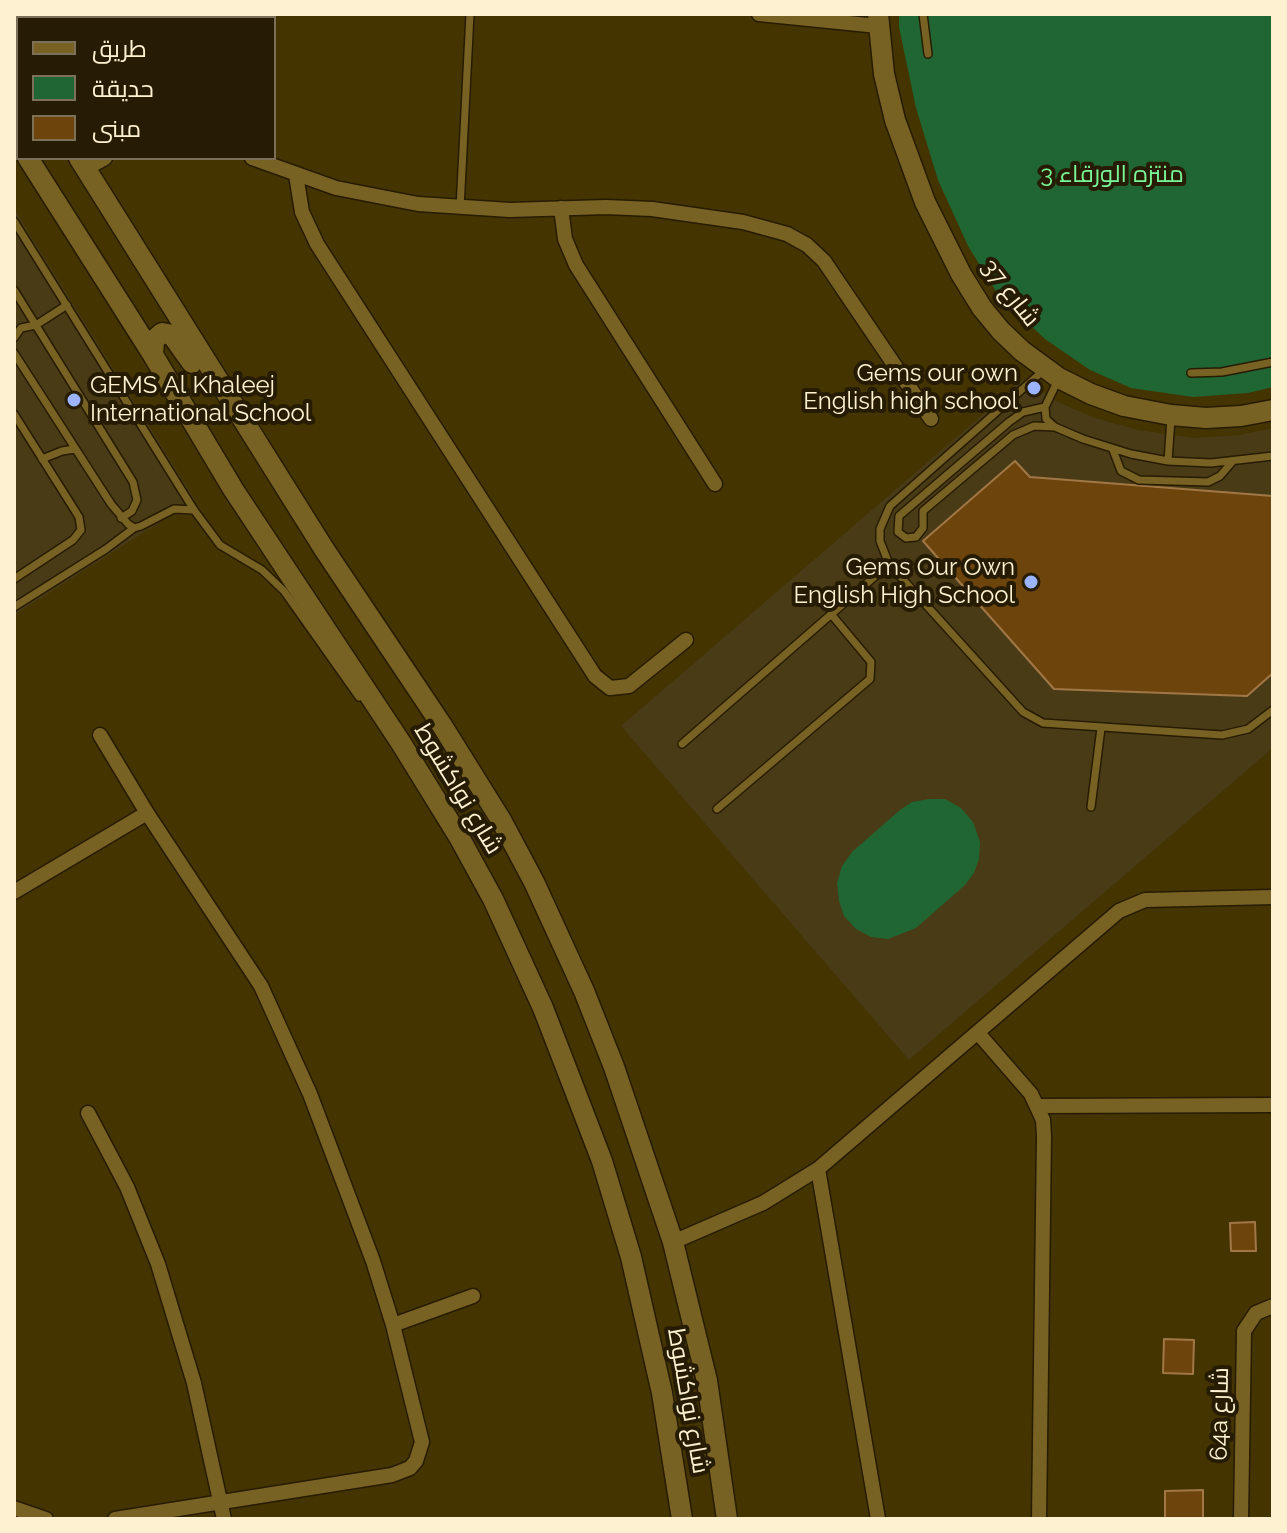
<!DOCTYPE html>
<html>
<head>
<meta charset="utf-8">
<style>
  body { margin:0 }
  #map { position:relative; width:1287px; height:1533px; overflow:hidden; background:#443400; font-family:Raleway,Cairo,sans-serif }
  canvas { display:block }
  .frame { position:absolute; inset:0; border:16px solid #fdf1d2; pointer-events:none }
  .legend { position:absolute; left:16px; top:16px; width:260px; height:144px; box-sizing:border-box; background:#261c03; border:2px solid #7c7156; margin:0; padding:10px 14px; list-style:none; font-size:24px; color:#fdf1d2 }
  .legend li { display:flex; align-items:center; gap:16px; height:40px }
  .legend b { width:40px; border:2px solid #7c7156 }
</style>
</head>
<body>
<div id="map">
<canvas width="1287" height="1533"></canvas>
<div class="frame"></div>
<ul class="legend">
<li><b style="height:10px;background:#786223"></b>طريق</li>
<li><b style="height:22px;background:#1f6632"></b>حديقة</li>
<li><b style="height:22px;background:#6d450c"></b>مبنى</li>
</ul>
</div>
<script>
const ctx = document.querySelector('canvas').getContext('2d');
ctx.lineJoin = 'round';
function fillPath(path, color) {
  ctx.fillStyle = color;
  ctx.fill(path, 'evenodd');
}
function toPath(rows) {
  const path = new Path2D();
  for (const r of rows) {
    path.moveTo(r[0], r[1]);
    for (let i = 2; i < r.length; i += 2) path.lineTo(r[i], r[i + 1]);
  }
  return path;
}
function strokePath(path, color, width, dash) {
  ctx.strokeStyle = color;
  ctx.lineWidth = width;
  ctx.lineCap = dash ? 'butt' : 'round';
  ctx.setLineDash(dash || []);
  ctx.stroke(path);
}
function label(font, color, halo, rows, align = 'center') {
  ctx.font = font + ' Raleway,Cairo,sans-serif';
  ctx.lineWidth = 8;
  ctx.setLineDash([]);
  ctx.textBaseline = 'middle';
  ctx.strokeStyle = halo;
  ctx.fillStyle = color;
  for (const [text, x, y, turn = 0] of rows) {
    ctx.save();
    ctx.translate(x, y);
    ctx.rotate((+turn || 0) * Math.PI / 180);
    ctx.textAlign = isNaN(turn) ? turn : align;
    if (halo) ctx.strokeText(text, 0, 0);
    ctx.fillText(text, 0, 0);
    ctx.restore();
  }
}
const built = toPath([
  [14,209,195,500,14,615],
  [1024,379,1056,401,1095,418,1138,430,1195,438,1239,435,1273,428,1273,748,909,1060,621,726]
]);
const green = toPath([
  [899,14,1273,14,1273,387,1248,393,1193,397,1131,388,1090,370,1045,339,999,296,968,246,938,180,916,108,899,27],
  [929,799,945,799,961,808,973,822,980,842,979,859,974,873,965,885,916,928,888,939,871,937,856,929,844,916,839,901,837,883,842,866,852,852,900,810,912,802]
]);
const building = toPath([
  [1015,461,1030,477,1273,496,1273,673,1247,696,1054,689,923,541,1015,461],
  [1255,1222,1256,1251,1231,1251,1230,1223,1255,1222],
  [1164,1339,1194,1340,1193,1374,1163,1373,1164,1339],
  [1203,1490,1203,1519,1165,1519,1165,1491,1203,1490]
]);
const lane = toPath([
  [923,14,928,54],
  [460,208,470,14],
  [14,221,194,510,220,545,262,570,284,591,359,697],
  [14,290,133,482,137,500,132,511,121,518],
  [14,338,21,328,36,325,67,305],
  [14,353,111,504,128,524,134,528,141,526,174,509,194,510],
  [1044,370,890,506,880,529,880,541,889,564,1023,712,1043,723,1222,735,1248,729,1273,710],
  [1191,373,1222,372,1273,362],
  [1058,380,1045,407,1046,419,1055,427,1083,439,1131,454,1168,461,1211,463,1273,456],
  [1045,407,1023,412,1009,422,899,516,898,532,906,538,916,537,923,528,923,511,1013,435,1034,426,1055,427],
  [14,414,79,517,81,530,73,540,14,579],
  [1113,450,1121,471,1139,480,1208,482,1220,476,1232,462],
  [42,459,62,451,75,449],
  [1168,461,1171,418],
  [14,607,106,549,134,528],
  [682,744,889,564],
  [1091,807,1101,728],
  [717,809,870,679,871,662,831,614]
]);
const street = toPath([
  [759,14,878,26],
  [252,158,336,188,418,204,510,210,606,207,652,209,743,222,787,234,807,245,824,261,931,419],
  [85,169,105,158],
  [296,175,302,212,317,244,595,676,610,688,629,686,686,640],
  [561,208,565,239,576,265,715,484],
  [14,892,147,813,100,735],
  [978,1033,1031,1094,1043,1120,1044,1136,1039,1519],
  [1037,1106,1273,1105],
  [88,1113,127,1187,158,1264,194,1383,224,1519],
  [818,1169,878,1519],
  [673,1242,763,1203,818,1169,1119,911,1145,900,1273,897],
  [393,1325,473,1296],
  [14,1508,46,1519],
  [115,1519,392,1475,410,1468,416,1461,422,1442,393,1325,373,1261,310,1094,261,986,147,813],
  [1241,1519,1244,1331,1256,1313,1273,1306]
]);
const secondary = toPath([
  [878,14,884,74,895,120,925,202,961,274,982,308,1001,331,1022,351,1059,378,1091,394,1124,406,1171,415,1206,418,1241,416,1273,410],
  [14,54,18,60],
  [14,136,18,142],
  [28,158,153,355,233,489,401,743,459,837,493,899,543,1008,572,1083,602,1161,631,1257,662,1393,682,1519],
  [79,158,324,549,443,727,501,820,534,882,584,991,614,1067,673,1242,707,1381,727,1519],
  [153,355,154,340,162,333,172,335,192,363]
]);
const markers = [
  [1034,388,8,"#9bb4fd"],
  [74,400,8,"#9bb4fd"],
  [1031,582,8,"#9bb4fd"]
];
const parkNames = [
  ["منتزه الورقاء 3",1112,175]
];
const streetNames = [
  ["شارع 37",1010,293,52],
  ["شارع نواكشوط",458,789,59],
  ["شارع نواكشوط",688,1401,80],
  ["64a شارع",1220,1414,-89]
];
const poiNames = [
  ["Gems our own",1018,374],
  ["English high school",1018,402],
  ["GEMS Al Khaleej",90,386,"left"],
  ["International School",90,414,"left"],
  ["Gems Our Own",1015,568],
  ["English High School",1015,596]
];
fillPath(built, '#493b16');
fillPath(green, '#1f6632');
fillPath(building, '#6d450c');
strokePath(building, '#a17746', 2);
strokePath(lane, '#271c00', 10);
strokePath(street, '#271c00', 17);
strokePath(secondary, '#271c00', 23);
strokePath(lane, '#786223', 7);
strokePath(street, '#786223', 14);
strokePath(secondary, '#786223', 20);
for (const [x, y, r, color] of markers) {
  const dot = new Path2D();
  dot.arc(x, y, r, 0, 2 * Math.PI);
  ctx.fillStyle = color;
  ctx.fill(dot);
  strokePath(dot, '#261c03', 3);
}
label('24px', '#79f695', '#261c03', parkNames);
label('24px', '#fdf1d2', '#261c03', streetNames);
label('24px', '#fdf1d2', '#261c03', poiNames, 'right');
</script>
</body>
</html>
